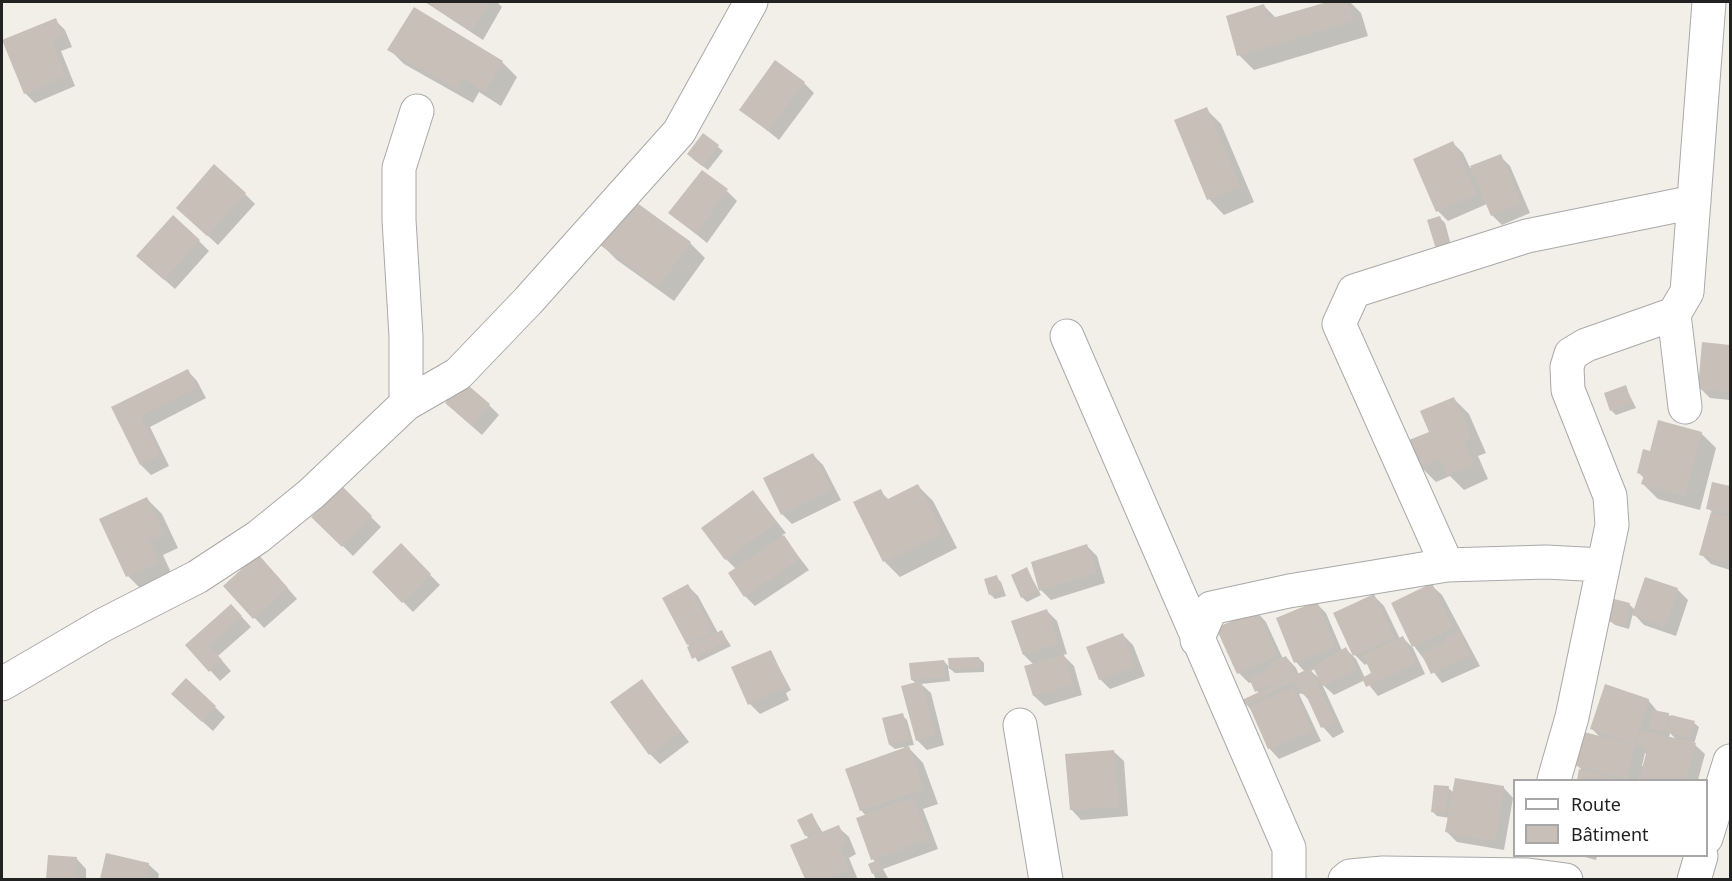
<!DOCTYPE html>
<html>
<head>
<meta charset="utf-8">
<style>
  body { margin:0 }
  #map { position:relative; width:1732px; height:881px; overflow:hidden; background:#f2efe9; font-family:"Noto Sans",sans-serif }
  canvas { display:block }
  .frame { position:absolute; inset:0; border:3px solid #222; pointer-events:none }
  .legend { position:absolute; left:1513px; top:779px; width:195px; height:78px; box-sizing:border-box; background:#fff; border:2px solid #a7a7a7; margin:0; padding:8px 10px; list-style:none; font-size:18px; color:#222 }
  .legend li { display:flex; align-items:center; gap:12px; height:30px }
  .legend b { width:30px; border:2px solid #a7a7a7 }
</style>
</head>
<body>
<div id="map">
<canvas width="1732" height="881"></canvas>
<div class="frame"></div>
<ul class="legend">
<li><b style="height:8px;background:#fff"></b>Route</li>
<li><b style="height:16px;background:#c7bfb8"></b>Bâtiment</li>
</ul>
</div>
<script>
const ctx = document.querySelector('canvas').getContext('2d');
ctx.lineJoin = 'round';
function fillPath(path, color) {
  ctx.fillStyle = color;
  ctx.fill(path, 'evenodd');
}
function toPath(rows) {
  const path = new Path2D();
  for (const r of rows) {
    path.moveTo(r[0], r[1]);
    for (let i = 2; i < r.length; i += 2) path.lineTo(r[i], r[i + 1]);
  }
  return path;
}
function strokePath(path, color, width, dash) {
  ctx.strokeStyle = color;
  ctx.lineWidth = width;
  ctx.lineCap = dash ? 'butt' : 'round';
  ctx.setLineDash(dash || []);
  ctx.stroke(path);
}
const shadow = toPath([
  [425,2,497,2,502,7,483,40],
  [1332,2,1350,2,1361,13,1368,36,1254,70,1239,55,1264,6,1276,18],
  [55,20,65,30,72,47,61,51,75,86,35,103,25,93],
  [389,49,502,62,517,77,501,106,479,92,473,103,404,64],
  [804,83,814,93,779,140,741,109],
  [1206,109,1221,124,1254,202,1224,215,1209,199,1176,121],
  [703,135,723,151,708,170,693,159],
  [1453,143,1463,153,1470,168,1500,156,1510,166,1530,213,1502,225,1492,215,1487,204,1448,221,1438,211],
  [727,191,737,201,707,243,670,213],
  [245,194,255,204,218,245,188,218],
  [1440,218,1445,223,1452,249,1442,253],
  [199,241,209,251,175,289,149,266],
  [690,243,705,258,674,301,617,260,602,245],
  [1703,344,1730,346,1730,400,1710,398,1700,388],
  [187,370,197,381,206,398,150,427,169,466,151,475,141,465,113,408],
  [1625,386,1636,408,1616,415,1611,410],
  [1454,399,1469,414,1486,453,1478,456,1488,479,1464,490,1450,476,1436,482,1421,467,1431,433],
  [489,405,499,415,482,435,457,413],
  [1701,433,1716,448,1700,510,1658,499,1643,484,1644,478,1638,472,1651,453],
  [813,455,823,465,841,500,792,524,782,514],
  [1714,484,1730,487,1730,570,1711,564,1701,554,1712,512,1708,508],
  [918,486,933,501,957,548,900,577,885,562,855,503,880,491,889,500],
  [342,488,381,527,353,556,314,517],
  [753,492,786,533,782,535,809,570,755,606,745,596,736,569,726,559],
  [147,499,162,514,178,548,163,555,173,577,143,591,128,576],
  [401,545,440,585,413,612,374,572],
  [1087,546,1097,556,1105,583,1051,600,1039,588],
  [268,566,297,599,264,628,225,586],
  [1027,569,1041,595,1027,602,1022,597],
  [996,577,1001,582,1006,596,995,599,990,594],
  [1646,579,1678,590,1688,600,1676,636,1644,625,1633,613,1629,629,1615,625,1610,621,1629,604,1636,611],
  [1431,585,1442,595,1480,666,1442,683,1414,646],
  [688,586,698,596,718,633,722,632,731,646,698,662,688,644],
  [1374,596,1384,606,1400,639,1403,638,1413,648,1425,674,1378,696,1365,680,1334,695,1322,684,1344,732,1333,738,1323,727,1310,701,1302,693,1299,694,1321,741,1279,759,1269,748,1254,713,1246,704,1259,694,1252,682,1249,683,1239,673,1218,629,1256,611,1266,622,1283,659,1286,657,1296,668,1299,675,1305,672,1296,662,1278,619,1316,603,1326,613,1342,651,1346,649,1356,659,1365,678,1373,674,1368,663,1365,665,1355,655],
  [1316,668,1322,681,1311,671],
  [1047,611,1057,621,1067,654,1063,655,1074,666,1082,695,1045,706,1034,696,1034,665,1024,655,1013,622],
  [241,616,251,627,218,656,231,671,220,681,187,645],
  [1123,635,1133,645,1145,676,1110,689,1100,679],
  [771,652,791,690,786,693,789,700,760,714,750,704,733,667],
  [979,658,984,663,984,672,955,673,948,667,950,681,921,684,931,693,944,745,927,750,917,740,917,684,912,680,944,661,950,668],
  [642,681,689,742,660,764,650,754],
  [1648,700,1658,712,1694,723,1699,727,1694,744,1705,754,1698,780,1642,780,1639,778,1639,780,1579,780,1581,769,1578,766,1601,738,1592,729],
  [1670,733,1677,740,1669,738],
  [1645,753,1647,755,1644,766,1642,766],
  [183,704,215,707,225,717,213,731],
  [902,715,907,720,914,745,907,746,923,763,938,804,923,809,938,849,883,869,889,880,876,880,870,865,876,863,873,859,866,816,861,810,905,749,904,747,895,749,890,745],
  [1113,751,1124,761,1128,816,1081,820,1071,809],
  [1503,787,1513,798,1504,850,1457,842,1447,832,1450,818,1437,816,1432,811,1448,788,1454,793],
  [812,815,823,833,838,827,849,837,856,854,849,858,858,880,807,880,792,846,809,839,806,835],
  [107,855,148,864,159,874,158,880,102,880],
  [1581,856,1597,856,1596,860],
  [49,857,76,858,86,869,86,880,48,880]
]);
const building = toPath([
  [425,2,490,2,472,31],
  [1327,2,1348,2,1354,21,1237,56,1226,16,1264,4,1269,19],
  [414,7,503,61,485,92,463,78,457,89,387,50],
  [56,18,63,36,52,41,66,76,24,94,2,40],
  [775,60,805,82,768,131,739,110],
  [1207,107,1240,187,1207,200,1174,120],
  [703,133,719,145,702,166,687,154],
  [1453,141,1477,194,1436,212,1413,159],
  [1501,154,1521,203,1491,216,1470,166],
  [214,164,246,193,207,236,176,208],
  [702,170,728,189,696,234,668,213],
  [633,200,691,242,658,287,600,245],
  [173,215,200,240,164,280,136,256],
  [1440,216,1449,245,1436,249,1427,220],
  [1702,342,1730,345,1730,392,1698,389],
  [188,369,197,388,141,416,160,455,140,465,111,407],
  [463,381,490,404,472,426,445,403],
  [1626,385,1632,403,1610,411,1604,393],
  [1454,397,1471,438,1464,441,1474,464,1447,475,1440,459,1420,468,1409,440,1429,432,1420,411],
  [1658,420,1702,432,1685,496,1641,484,1644,475,1637,473,1643,449,1650,451],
  [813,453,832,489,781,515,763,478],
  [1712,482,1730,486,1730,514,1706,509],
  [918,484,943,533,883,562,853,502,881,489,886,500],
  [342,486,372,516,342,547,311,517],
  [753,490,777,522,725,560,701,528],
  [147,497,164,533,149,540,159,562,126,577,99,519],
  [1711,512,1730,518,1730,563,1699,555],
  [784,535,800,559,744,597,728,573],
  [401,543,431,574,402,603,372,572],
  [1087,544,1096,573,1039,591,1031,562],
  [258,554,288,588,253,619,223,586],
  [1027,567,1037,590,1021,598,1011,575],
  [997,575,1002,591,989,595,984,579],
  [1645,577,1678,588,1665,627,1632,615],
  [1432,583,1453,628,1412,647,1391,603],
  [688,584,713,631,687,645,662,598],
  [1374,594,1394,637,1353,656,1333,613],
  [1614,599,1630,603,1624,625,1608,621],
  [1317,601,1335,646,1294,663,1276,618],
  [231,604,242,616,209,646,222,660,209,672,185,645],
  [1047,609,1058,644,1023,655,1011,621],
  [1256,610,1277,655,1237,674,1216,628],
  [722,630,727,641,692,659,687,647],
  [1459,630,1471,655,1431,674,1421,653,1447,641,1445,637],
  [1123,633,1135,666,1099,680,1086,647],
  [1403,636,1416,663,1366,687,1362,678,1371,673,1363,655],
  [1346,647,1357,669,1322,686,1313,667],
  [771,650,787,685,748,705,731,667],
  [1064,655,1073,685,1033,696,1024,666],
  [1286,656,1295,674,1255,692,1249,678,1272,668,1270,663],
  [979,657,980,668,949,669,948,658],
  [944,660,946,677,911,680,909,663],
  [1310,668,1335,722,1321,728,1305,693,1301,694,1295,681,1245,705,1242,700],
  [186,678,216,706,202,722,171,694],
  [642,679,680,732,649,755,610,702],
  [921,681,935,735,916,741,901,686],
  [1605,684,1649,699,1635,744,1590,729],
  [1293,687,1312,731,1268,749,1249,706],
  [1653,710,1669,713,1665,732,1649,729],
  [903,713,910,740,889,745,882,718],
  [1671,715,1695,721,1690,738,1666,732],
  [1641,730,1696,743,1686,780,1639,780,1647,750,1637,745],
  [1584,732,1635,745,1627,779,1576,766],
  [909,746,924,789,860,811,845,769],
  [1114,750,1119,807,1070,810,1065,754],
  [1579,769,1623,780,1577,780],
  [1455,778,1504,786,1495,841,1445,832],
  [1434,785,1449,786,1446,814,1431,812],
  [913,797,929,839,871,860,856,818],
  [812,813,820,830,805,836,797,820],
  [839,825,847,844,840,848,849,869,826,879,805,879,790,845],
  [106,853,149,863,146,879,100,879],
  [48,855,77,857,76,879,46,879],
  [878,860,882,870,872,874,868,864]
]);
const minor = toPath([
  [1674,314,1685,407],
  [1067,336,1289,848,1289,880],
  [406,404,406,336,399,220,399,168,417,111],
  [1447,565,1339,324,1354,291,1527,236,1694,202],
  [1197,640,1211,608,1289,591,1447,565,1546,562,1603,565],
  [2,684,103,625,197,577,258,537,311,494,406,404,458,374,528,301,679,132,751,2],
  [1020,725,1046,880],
  [1554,780,1572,717,1612,525,1610,496,1568,390,1567,367,1571,354,1586,345,1674,314,1687,292,1709,2],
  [1706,838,1730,761],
  [1345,880,1350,876,1383,873,1528,875,1566,880],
  [1694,880,1701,856]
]);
fillPath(shadow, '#0003');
fillPath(building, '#c7bfb8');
strokePath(minor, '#a9a9a9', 35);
strokePath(minor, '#fff', 33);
</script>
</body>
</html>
